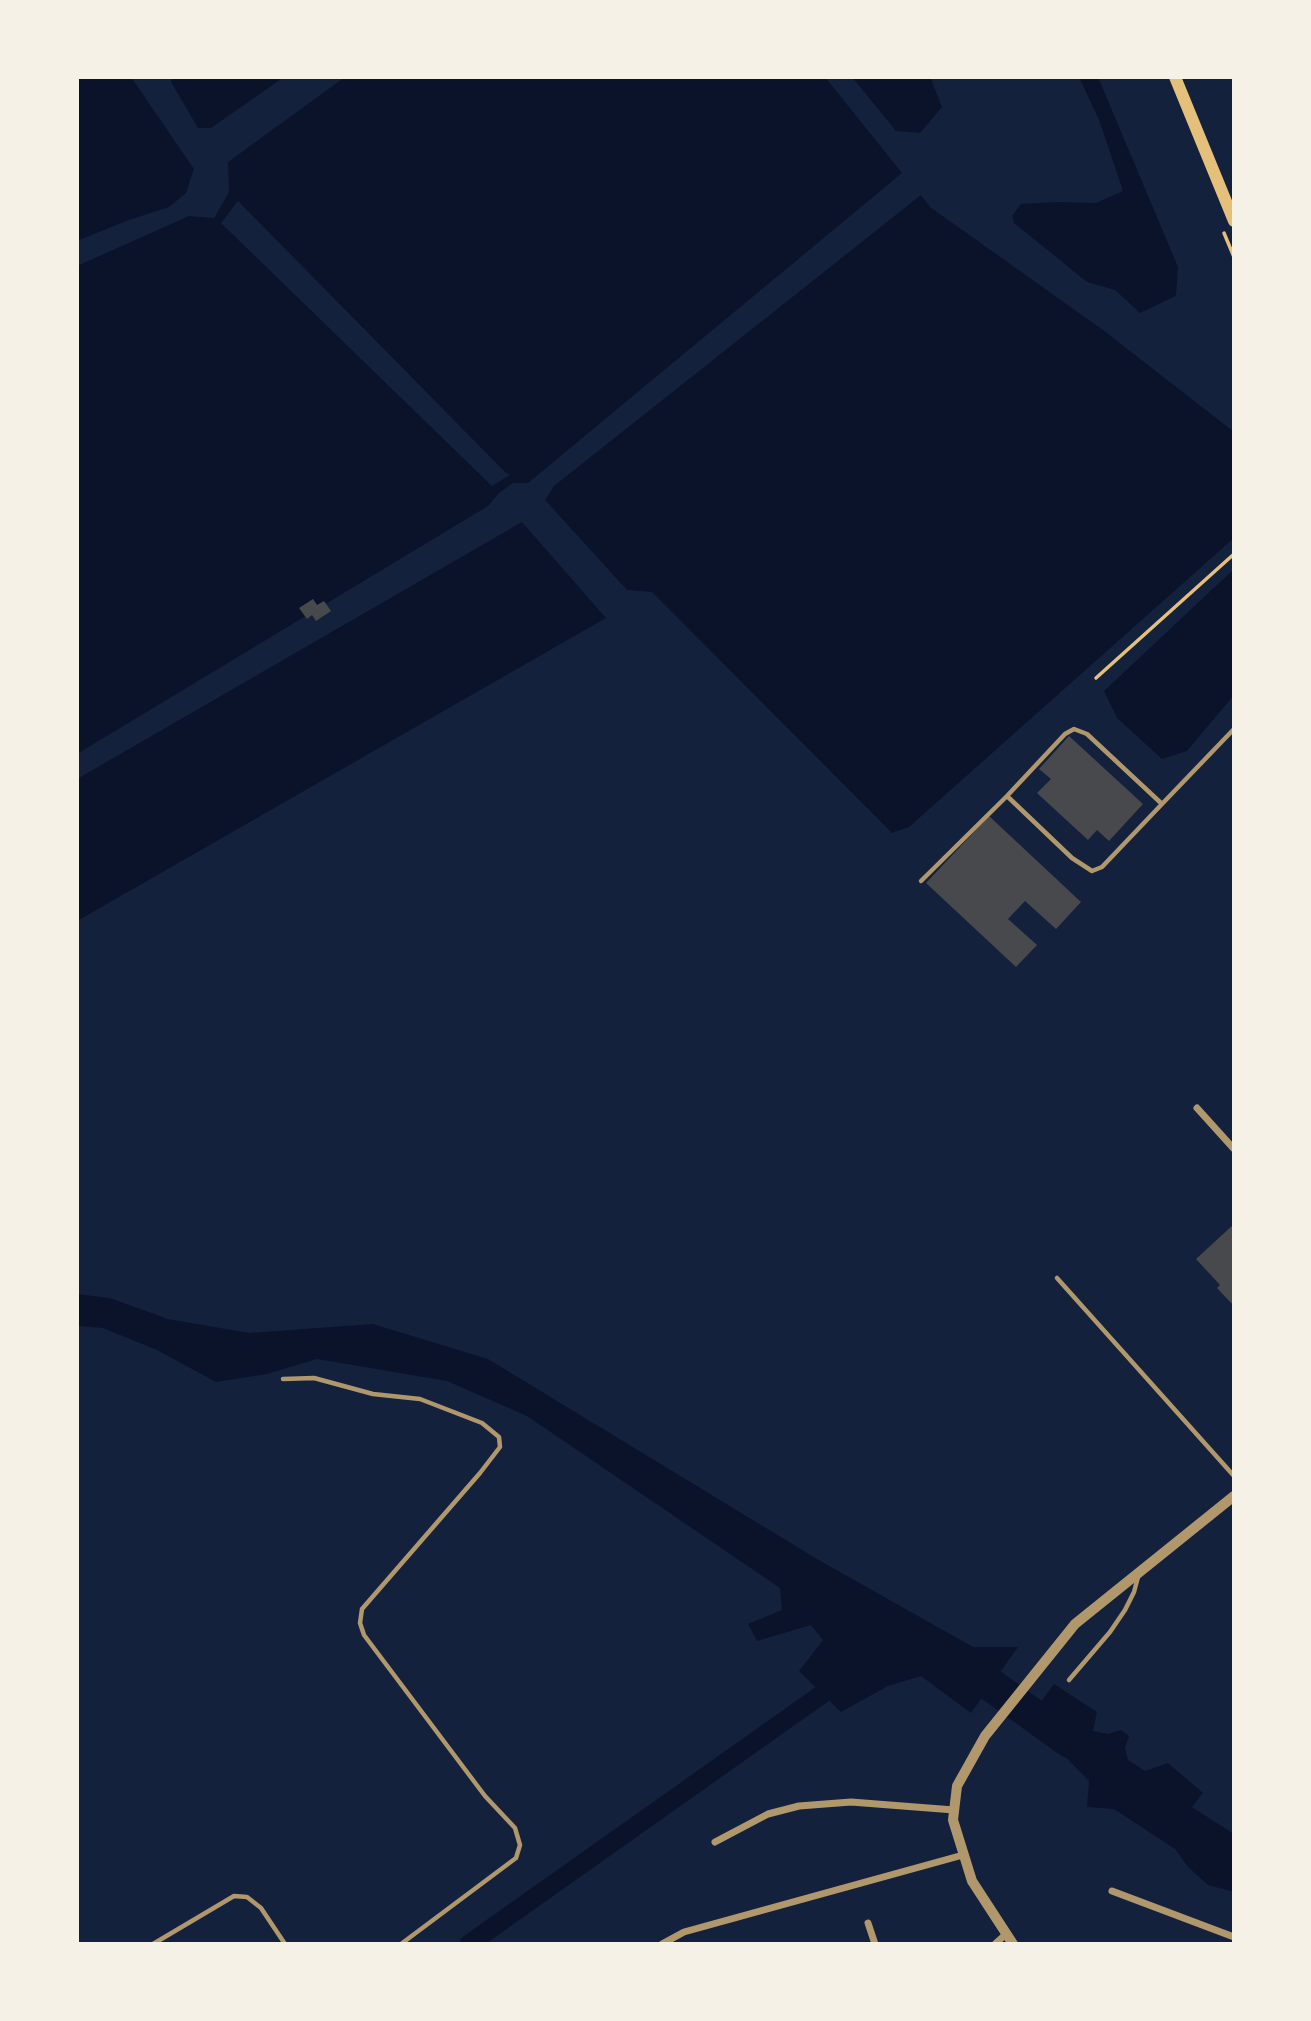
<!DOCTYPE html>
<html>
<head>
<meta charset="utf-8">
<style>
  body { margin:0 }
  #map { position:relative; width:1311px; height:2021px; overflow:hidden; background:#14213d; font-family:"Fira Sans Condensed",sans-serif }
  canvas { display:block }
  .frame { position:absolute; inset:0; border:79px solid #f6f1e7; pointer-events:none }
</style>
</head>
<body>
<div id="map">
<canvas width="1311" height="2021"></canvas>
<div class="frame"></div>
</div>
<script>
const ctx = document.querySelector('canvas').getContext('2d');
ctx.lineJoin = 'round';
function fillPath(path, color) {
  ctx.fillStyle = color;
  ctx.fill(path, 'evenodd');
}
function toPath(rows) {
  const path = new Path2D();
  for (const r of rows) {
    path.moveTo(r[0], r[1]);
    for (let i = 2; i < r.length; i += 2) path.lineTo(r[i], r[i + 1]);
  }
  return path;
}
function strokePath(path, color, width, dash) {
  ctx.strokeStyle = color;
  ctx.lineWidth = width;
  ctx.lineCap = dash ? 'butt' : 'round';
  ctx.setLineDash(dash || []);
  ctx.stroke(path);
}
const water = toPath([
  [77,77,131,77,194,169,186,193,169,207,126,221,77,241],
  [173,77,284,77,211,128,198,128,171,82],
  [345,77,825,77,902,173,528,483,513,483,499,493,488,506,77,754,77,266,189,216,214,218,229,192,228,162],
  [238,201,505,472,510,475,492,486,221,223],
  [852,77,930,77,942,107,920,133,896,131],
  [1079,77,1098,77,1178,267,1176,296,1140,313,1115,290,1087,282,1014,223,1012,216,1021,204,1057,202,1096,203,1123,191,1099,120],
  [921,195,930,207,1103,330,1234,432,1234,538,909,827,892,833,652,592,627,590,545,500,554,486],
  [522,522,606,618,77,921,77,779],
  [1234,569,1234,695,1187,751,1162,759,1117,718,1104,691],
  [77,1294,110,1298,168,1319,249,1333,373,1324,488,1359,817,1559,973,1647,1018,1647,971,1713,921,1676,888,1686,841,1712,799,1671,823,1640,811,1625,757,1641,748,1624,782,1610,780,1588,527,1416,447,1381,317,1359,267,1374,216,1382,157,1350,103,1328,77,1326],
  [1054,1684,1097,1712,1093,1731,1108,1734,1121,1730,1129,1736,1125,1748,1128,1760,1145,1771,1168,1763,1203,1793,1192,1807,1234,1834,1234,1892,1208,1885,1188,1867,1175,1849,1114,1809,1087,1807,1089,1781,1028,1719]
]);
const pier = toPath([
  [1020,1645,1021,1649,973,1715,969,1716]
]);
const canal = toPath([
  [469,1944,842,1680]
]);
const river = toPath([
  [952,1660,987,1682,1069,1741]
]);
const building = toPath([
  [313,599,317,605,324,601,331,611,316,621,312,615,307,619,299,608],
  [1069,736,1143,804,1109,841,1097,830,1088,840,1037,793,1051,779,1039,769],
  [989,816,1081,902,1056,929,1025,901,1008,919,1037,945,1016,967,926,883],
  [1234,1224,1234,1306,1217,1288,1220,1285,1196,1259]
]);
const path = toPath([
  [1224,233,1234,257],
  [1096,678,1234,554]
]);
const service = toPath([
  [1162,804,1087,734,1074,729,1065,734,1007,796,1072,858,1092,871,1102,867,1162,804,1234,729],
  [921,881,1007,796],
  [1057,1278,1234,1476],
  [283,1379,314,1378,373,1394,420,1399,482,1423,499,1437,500,1447,480,1473,362,1609,360,1623,364,1635,485,1796,515,1828,520,1845,516,1858,401,1944],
  [1069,1680,1110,1632,1125,1610,1134,1592,1138,1577],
  [153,1944,234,1896,247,1897,261,1908,285,1944]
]);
const minor = toPath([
  [1197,1108,1234,1149],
  [715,1842,768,1814,799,1806,851,1802,954,1810],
  [1112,1891,1234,1937],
  [868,1923,875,1944],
  [662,1944,684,1932,963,1855],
  [995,1944,1005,1935]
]);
const tertiary = toPath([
  [1013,1944,972,1881,953,1820,957,1786,985,1736,1075,1624,1234,1496]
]);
const secondary = toPath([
  [1175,77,1234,221]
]);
fillPath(water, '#0b132b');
fillPath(pier, '#14213d');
strokePath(canal, '#0b132b', 19);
strokePath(river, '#0b132b', 33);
fillPath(building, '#48494c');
strokePath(path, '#e5c07b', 3.5);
strokePath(service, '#b1986c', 4.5);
strokePath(minor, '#b1986c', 7);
strokePath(tertiary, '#b1986c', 10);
strokePath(secondary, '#e5c07b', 12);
</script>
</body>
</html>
